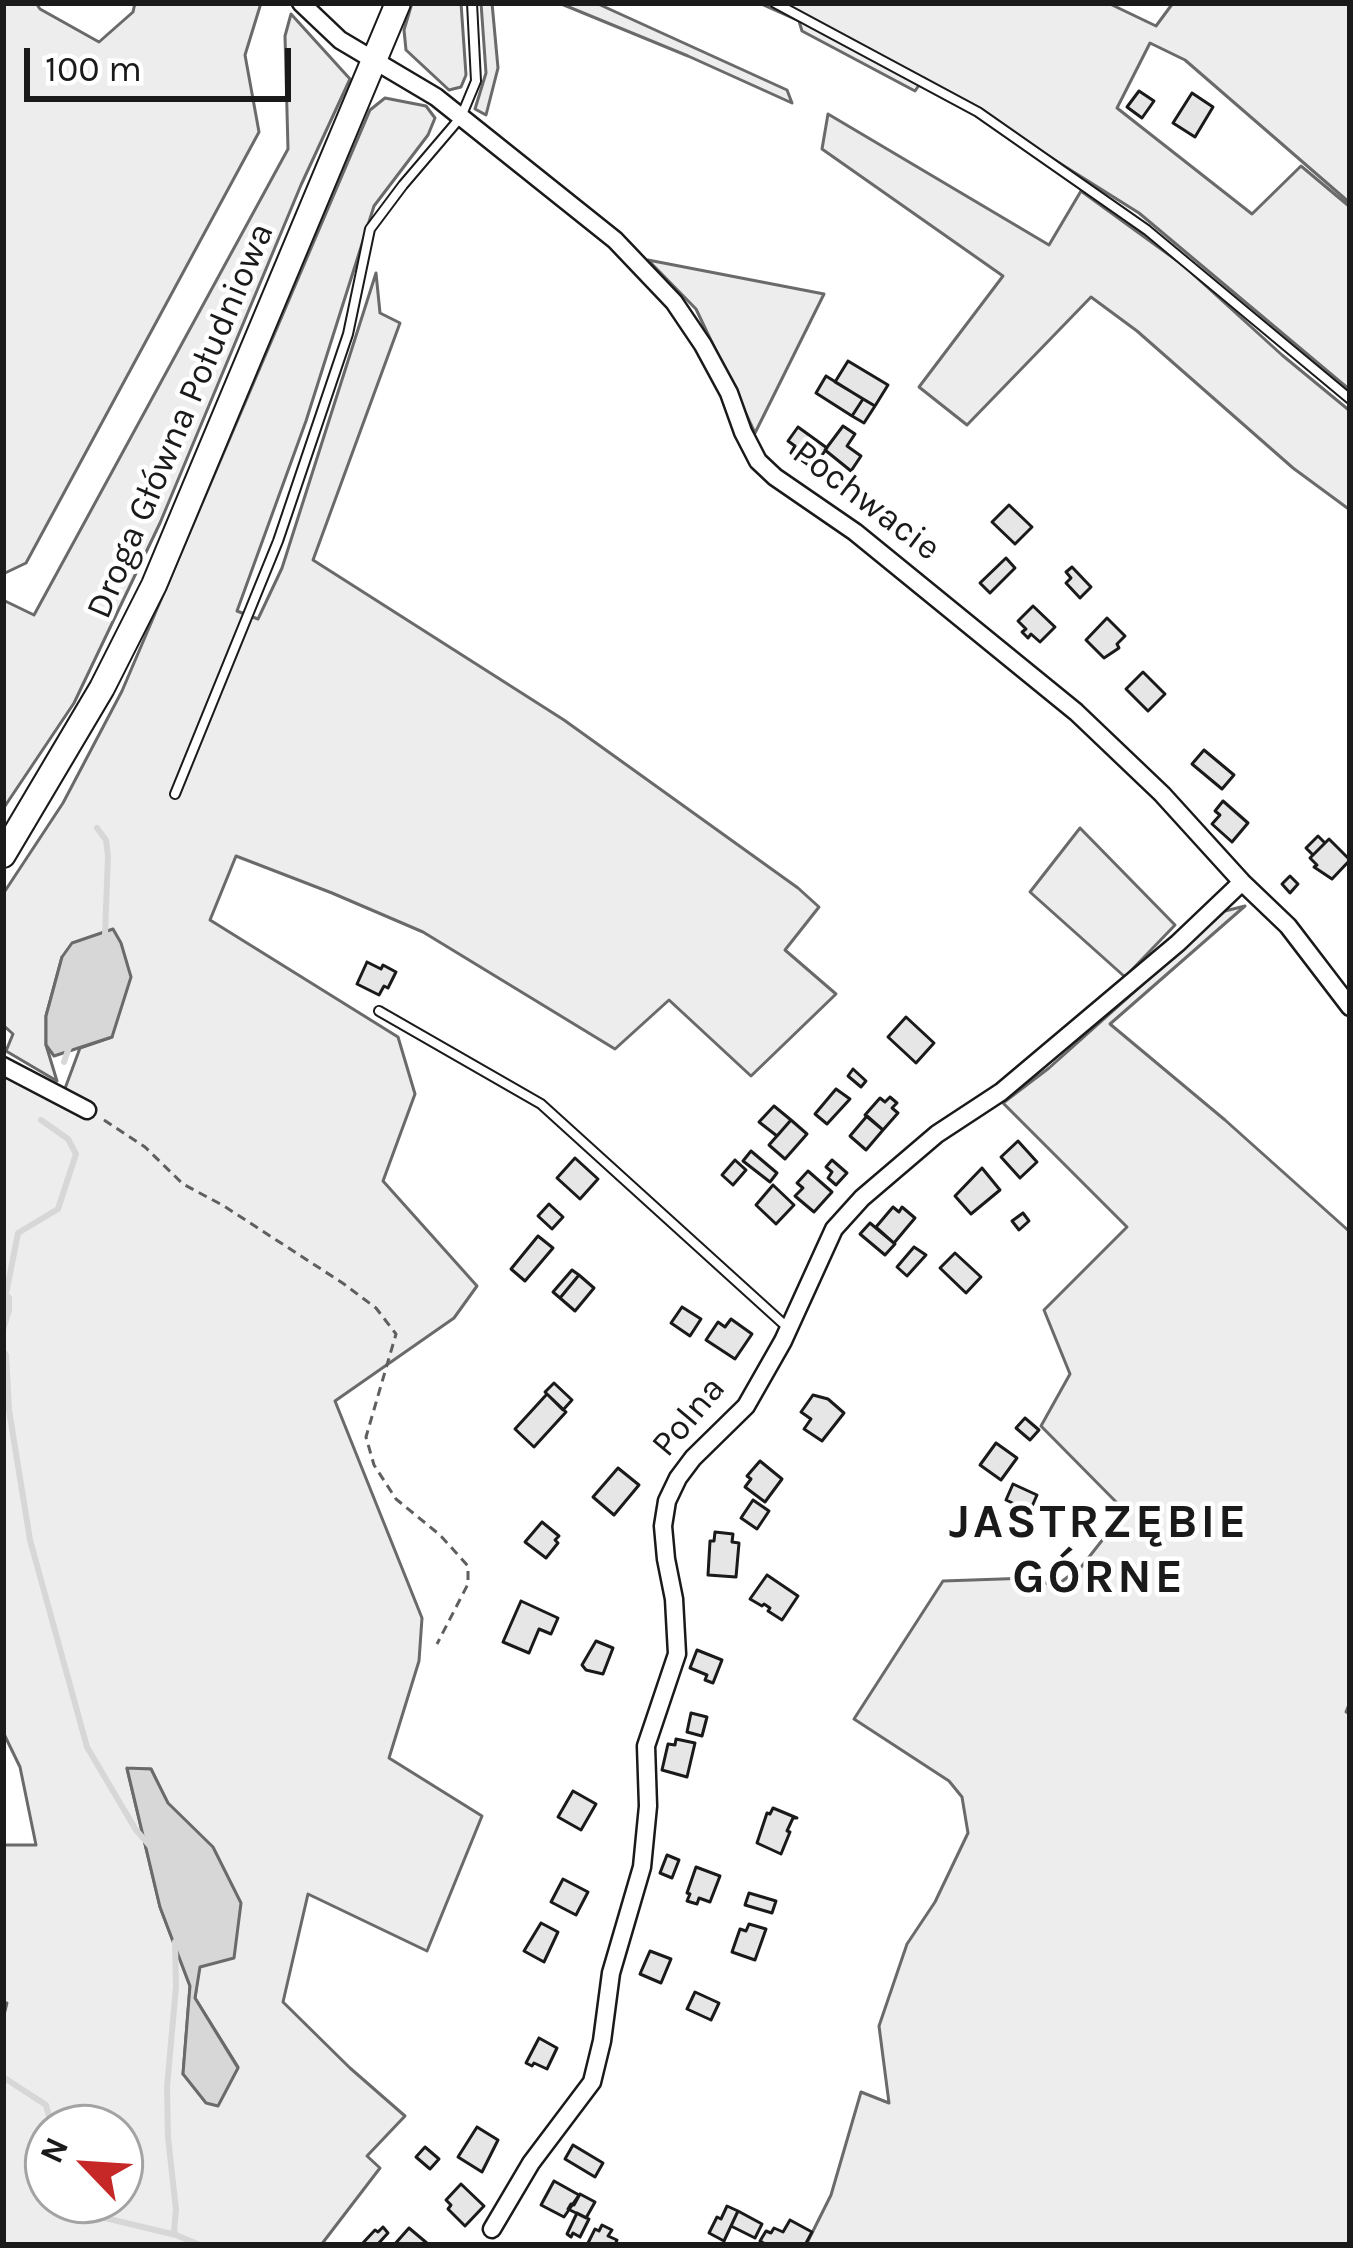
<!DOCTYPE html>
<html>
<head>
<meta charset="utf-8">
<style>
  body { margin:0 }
  #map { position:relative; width:1353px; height:2248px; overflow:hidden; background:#fff; font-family:Karla,sans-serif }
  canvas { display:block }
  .frame { position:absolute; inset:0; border:6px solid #1a1a1a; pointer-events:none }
  .north { position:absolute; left:24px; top:2104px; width:120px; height:120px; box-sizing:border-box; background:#fff; border:3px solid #a3a3a3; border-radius:50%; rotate:295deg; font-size:33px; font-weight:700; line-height:48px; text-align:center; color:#1a1a1a }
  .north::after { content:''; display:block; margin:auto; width:42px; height:54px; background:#c62828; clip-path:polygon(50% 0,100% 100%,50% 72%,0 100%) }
  .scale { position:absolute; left:24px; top:48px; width:267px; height:54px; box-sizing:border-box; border:6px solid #1a1a1a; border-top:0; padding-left:15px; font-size:36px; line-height:42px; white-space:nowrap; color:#1a1a1a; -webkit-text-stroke:9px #fff; paint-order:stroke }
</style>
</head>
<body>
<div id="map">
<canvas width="1353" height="2248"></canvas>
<div class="frame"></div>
<div class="north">N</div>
<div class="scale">100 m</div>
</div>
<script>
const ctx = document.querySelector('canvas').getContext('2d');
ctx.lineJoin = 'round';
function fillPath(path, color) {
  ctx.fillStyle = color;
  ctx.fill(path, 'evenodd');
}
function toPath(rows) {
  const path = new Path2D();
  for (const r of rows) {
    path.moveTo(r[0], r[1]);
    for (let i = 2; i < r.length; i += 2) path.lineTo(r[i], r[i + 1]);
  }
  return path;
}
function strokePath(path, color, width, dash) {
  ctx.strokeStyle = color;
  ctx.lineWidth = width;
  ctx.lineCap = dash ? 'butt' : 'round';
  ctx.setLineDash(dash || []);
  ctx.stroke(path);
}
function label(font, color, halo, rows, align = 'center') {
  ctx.font = font + ' Karla,sans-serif';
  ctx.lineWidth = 9;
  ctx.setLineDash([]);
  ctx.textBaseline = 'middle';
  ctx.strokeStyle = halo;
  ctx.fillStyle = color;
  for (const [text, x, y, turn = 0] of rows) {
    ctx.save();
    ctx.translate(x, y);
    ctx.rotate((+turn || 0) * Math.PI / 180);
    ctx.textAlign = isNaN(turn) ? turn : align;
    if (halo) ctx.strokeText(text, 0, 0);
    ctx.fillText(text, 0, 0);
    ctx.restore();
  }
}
const built = toPath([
  [3,3,36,3,40,9,99,42,133,12,135,3,261,3,245,55,259,132,26,563,3,574,3,3],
  [412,3,461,3,466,75,461,87,449,90,406,50,404,30,412,3],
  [481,3,492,3,498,68,486,115,475,109,486,73,481,3],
  [559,3,596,3,787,90,792,103,688,56,559,3],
  [759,3,1108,3,1156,26,1173,3,1350,3,1350,203,1185,60,1150,43,1117,108,1252,214,1301,166,1350,207,1350,390,1139,213,924,78,915,91,802,31,799,21,759,3],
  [291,14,350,79,301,185,160,523,74,703,3,809,3,600,34,615,288,149,285,36,291,14],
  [385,98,426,106,435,118,428,135,374,206,306,421,237,611,258,619,282,568,376,273,380,313,400,323,313,560,564,720,798,888,819,907,785,950,836,994,751,1076,669,1000,615,1049,423,932,332,893,236,856,210,920,398,1037,415,1094,383,1181,477,1286,454,1318,335,1401,422,1618,419,1661,389,1758,482,1816,427,1951,308,1894,283,2002,350,2068,405,2116,367,2156,380,2168,321,2245,3,2245,3,2019,7,2003,3,2003,3,1845,36,1845,20,1767,3,1732,3,1074,60,1102,80,1048,112,1037,62,957,46,1016,46,1045,57,1081,6,1051,13,1034,3,1025,3,894,63,803,122,691,370,110,385,98],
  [127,1769,151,1769,167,1803,199,1967,195,1998,238,2067,183,2074,190,1986,160,1907,127,1769],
  [48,2128,120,2128,120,2200,48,2200,48,2128],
  [828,114,1049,245,1081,191,1183,265,1282,355,1350,411,1350,510,1293,468,1137,331,1091,297,967,425,919,387,1003,276,822,149,828,114],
  [648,260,824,294,755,433,696,309,648,260],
  [1080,828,1175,925,1125,977,1030,892,1080,828],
  [1245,906,1110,1024,1225,1120,1350,1232,1350,1702,1346,1712,1350,1714,1350,2245,806,2245,831,2195,861,2092,889,2103,879,2026,907,1944,935,1902,968,1833,962,1797,949,1781,854,1719,943,1581,1030,1578,1056,1586,1082,1566,1125,1511,1041,1426,1070,1374,1044,1310,1127,1227,1003,1103,1049,1068,1225,911,1245,906]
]);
const water = toPath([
  [113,929,121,943,131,977,112,1037,54,1056,46,1045,46,1016,62,957,72,943,113,929],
  [127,1768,151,1769,168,1803,213,1847,241,1903,234,1958,200,1967,195,1998,238,2068,218,2106,206,2103,183,2074,190,1986,160,1907,127,1768]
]);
const stream = toPath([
  [97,828,106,840,108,856,105,935],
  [64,1062,70,1044],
  [3,1330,9,1310,9,1298,6,1294,18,1233,58,1209,76,1154,68,1139,41,1120],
  [3,1351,6,1355,9,1410,30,1540,87,1747,136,1830,150,1846],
  [175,1942,176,1987,167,2087,168,2137,176,2210,174,2231,176,2235,200,2245],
  [3,2077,46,2105,52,2128],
  [73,2200,76,2211,176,2235]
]);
const building = toPath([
  [1139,91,1154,101,1142,118,1127,107,1139,91],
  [1192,93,1213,107,1195,137,1173,123,1192,93],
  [848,361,888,385,875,406,835,382,848,361],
  [826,376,863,399,852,416,816,393,826,376],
  [863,399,875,406,864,423,852,416,863,399],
  [843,426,855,434,847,446,861,456,851,471,825,450,843,426],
  [798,427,827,448,813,468,791,453,795,446,788,441,798,427],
  [1009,505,1032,527,1015,544,992,522,1009,505],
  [1006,558,1015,568,990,593,980,583,1006,558],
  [1072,567,1091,587,1080,598,1066,583,1071,578,1066,572,1072,567],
  [1033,606,1055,627,1040,642,1031,634,1028,638,1022,632,1026,629,1018,621,1033,606],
  [1107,618,1125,636,1117,644,1119,648,1104,658,1086,640,1107,618],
  [1143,672,1165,694,1148,711,1126,689,1143,672],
  [1204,750,1234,775,1222,789,1192,764,1204,750],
  [1223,801,1248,823,1232,842,1212,824,1220,815,1215,811,1223,801],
  [1318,836,1325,843,1313,855,1306,848,1318,836],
  [1329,839,1350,860,1332,879,1314,867,1317,865,1310,858,1329,839],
  [1290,876,1298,884,1290,893,1282,884,1290,876],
  [367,962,381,969,383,965,396,972,388,988,384,986,379,995,357,984,367,962],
  [906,1017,934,1043,916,1063,888,1037,906,1017],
  [853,1069,866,1081,861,1087,848,1076,853,1069],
  [836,1089,850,1099,827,1124,815,1114,836,1089],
  [890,1097,897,1103,892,1108,898,1113,883,1130,865,1115,880,1098,885,1102,890,1097],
  [774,1106,791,1120,777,1136,759,1122,774,1106],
  [867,1116,883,1130,866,1150,850,1136,867,1116],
  [791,1120,807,1134,785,1159,769,1145,791,1120],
  [1018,1141,1037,1162,1020,1178,1001,1157,1018,1141],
  [751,1151,777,1173,770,1182,743,1161,751,1151],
  [575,1158,598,1179,580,1199,557,1178,575,1158],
  [735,1160,746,1170,733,1185,722,1175,735,1160],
  [832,1160,847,1173,836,1185,828,1178,832,1172,826,1167,832,1160],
  [982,1168,1000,1190,971,1214,955,1196,982,1168],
  [808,1171,832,1192,814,1212,795,1196,803,1188,797,1183,808,1171],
  [773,1185,794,1205,776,1224,756,1205,773,1185],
  [549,1204,563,1217,552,1229,538,1216,549,1204],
  [893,1207,899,1212,902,1207,915,1218,894,1243,876,1227,893,1207],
  [1023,1213,1029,1221,1019,1230,1012,1221,1023,1213],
  [870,1223,895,1244,885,1255,860,1234,870,1223],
  [538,1236,553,1248,525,1281,511,1269,538,1236],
  [914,1247,926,1255,907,1276,897,1267,914,1247],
  [955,1253,981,1277,966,1293,940,1268,955,1253],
  [572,1270,579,1275,560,1298,553,1292,572,1270],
  [579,1275,594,1288,575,1311,560,1298,579,1275],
  [682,1307,701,1319,690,1336,671,1323,682,1307],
  [731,1319,752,1334,735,1359,706,1340,718,1322,725,1327,731,1319],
  [554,1383,572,1400,563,1410,545,1392,554,1383],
  [547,1394,566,1412,534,1447,515,1429,547,1394],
  [813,1395,828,1399,844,1413,822,1441,804,1429,811,1419,801,1412,813,1395],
  [1025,1418,1039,1430,1030,1440,1016,1428,1025,1418],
  [996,1443,1017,1458,1001,1480,980,1465,996,1443],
  [760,1461,782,1479,765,1502,745,1487,751,1479,747,1476,760,1461],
  [618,1468,639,1485,614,1515,593,1497,618,1468],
  [1013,1484,1037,1495,1030,1511,1006,1500,1013,1484],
  [753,1500,769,1511,757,1529,741,1518,753,1500],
  [542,1522,559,1536,555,1540,558,1543,546,1558,525,1542,542,1522],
  [715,1532,733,1534,732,1542,739,1543,736,1577,708,1575,710,1541,714,1541,715,1532],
  [767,1575,798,1596,782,1620,768,1611,770,1608,764,1604,762,1606,750,1599,767,1575],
  [521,1601,558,1618,551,1634,539,1629,529,1653,503,1642,521,1601],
  [596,1641,613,1648,603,1674,586,1670,582,1665,596,1641],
  [697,1650,722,1660,713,1683,705,1680,707,1675,690,1668,697,1650],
  [691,1713,707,1717,702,1736,687,1732,691,1713],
  [676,1739,695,1743,687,1777,662,1770,668,1744,675,1745,676,1739],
  [573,1791,596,1804,581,1830,558,1817,573,1791],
  [773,1808,797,1818,793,1818,787,1831,790,1832,781,1854,757,1843,767,1813,770,1814,773,1808],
  [667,1855,679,1860,672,1878,660,1873,667,1855],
  [696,1867,720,1876,710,1902,699,1898,697,1904,687,1901,690,1894,687,1893,696,1867],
  [563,1879,588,1892,576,1915,551,1902,563,1879],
  [749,1893,776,1901,772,1913,745,1905,749,1893],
  [541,1923,558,1932,544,1962,524,1951,541,1923],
  [749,1924,766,1929,755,1960,732,1952,740,1929,746,1931,749,1924],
  [650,1951,671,1959,661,1983,640,1974,650,1951],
  [695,1992,719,2003,711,2020,687,2009,695,1992],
  [539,2038,557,2048,547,2069,534,2063,532,2066,526,2063,539,2038],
  [477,2127,498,2140,482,2172,458,2157,477,2127],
  [573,2145,603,2163,595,2177,565,2159,573,2145],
  [425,2147,439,2159,430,2169,416,2157,425,2147],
  [554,2181,579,2195,564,2217,541,2205,554,2181],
  [461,2184,484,2206,465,2226,448,2209,451,2205,446,2200,461,2184],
  [580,2194,595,2202,586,2218,568,2209,571,2204,574,2205,580,2194],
  [727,2206,738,2211,724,2241,709,2233,717,2217,721,2219,727,2206],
  [738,2211,762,2224,755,2238,731,2226,738,2211],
  [577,2213,589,2219,580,2237,573,2233,571,2237,567,2234,577,2213],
  [790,2220,812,2232,805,2245,767,2245,760,2241,766,2231,771,2233,774,2228,783,2232,790,2220],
  [602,2225,612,2230,608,2236,617,2240,615,2245,587,2245,595,2229,599,2231,602,2225],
  [383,2227,388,2233,377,2245,361,2245,375,2230,378,2232,383,2227],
  [409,2228,428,2244,427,2245,394,2245,409,2228]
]);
const path = toPath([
  [104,1120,145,1147,183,1184,224,1206,344,1284,376,1308,396,1334,366,1437,374,1465,396,1499,440,1535,468,1566,468,1584,437,1644]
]);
const lane = toPath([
  [775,3,978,112,1147,230,1350,399],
  [175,794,278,541,348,334,370,229,403,185,461,117,476,81,472,3],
  [379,1011,541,1104,788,1328]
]);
const street = toPath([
  [301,3,340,40,436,97,615,240,674,302,703,345,729,393,743,432,758,461,775,477,855,532,1076,712,1162,794,1242,882,1288,926,1350,1007],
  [3,1066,87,1110],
  [492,2229,531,2163,592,2082,602,2041,611,1973,642,1867,648,1806,646,1746,677,1654,674,1599,666,1559,663,1526,667,1501,678,1478,693,1458,746,1406,783,1341,834,1229,862,1198,937,1134,1001,1092,1178,943,1242,882]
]);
const secondary = toPath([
  [3,855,102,688,154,585,398,3]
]);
const streetNames = [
  ["Droga Główna Południowa",181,421,-67],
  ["Pochwacie",866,501,37],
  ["Polna",689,1417,-50]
];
const districtNames = [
  ["JASTRZĘBIE",1099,1523],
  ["GÓRNE",1099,1578]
];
fillPath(built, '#ededed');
strokePath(built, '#6a6a6a', 3);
fillPath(water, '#d7d7d7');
strokePath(water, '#6a6a6a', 3);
strokePath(stream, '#d7d7d7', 6);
fillPath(building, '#e6e6e6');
strokePath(building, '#1a1a1a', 3);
strokePath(lane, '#1a1a1a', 12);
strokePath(street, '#1a1a1a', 21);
strokePath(secondary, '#1a1a1a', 28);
strokePath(path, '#5f5f5f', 3, [9, 6]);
strokePath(lane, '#fff', 8);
strokePath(street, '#fff', 16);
strokePath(secondary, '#fff', 24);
label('36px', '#1a1a1a', '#fff', streetNames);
ctx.letterSpacing = '3px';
label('bold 48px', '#1a1a1a', '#fff', districtNames);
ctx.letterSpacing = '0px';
</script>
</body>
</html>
